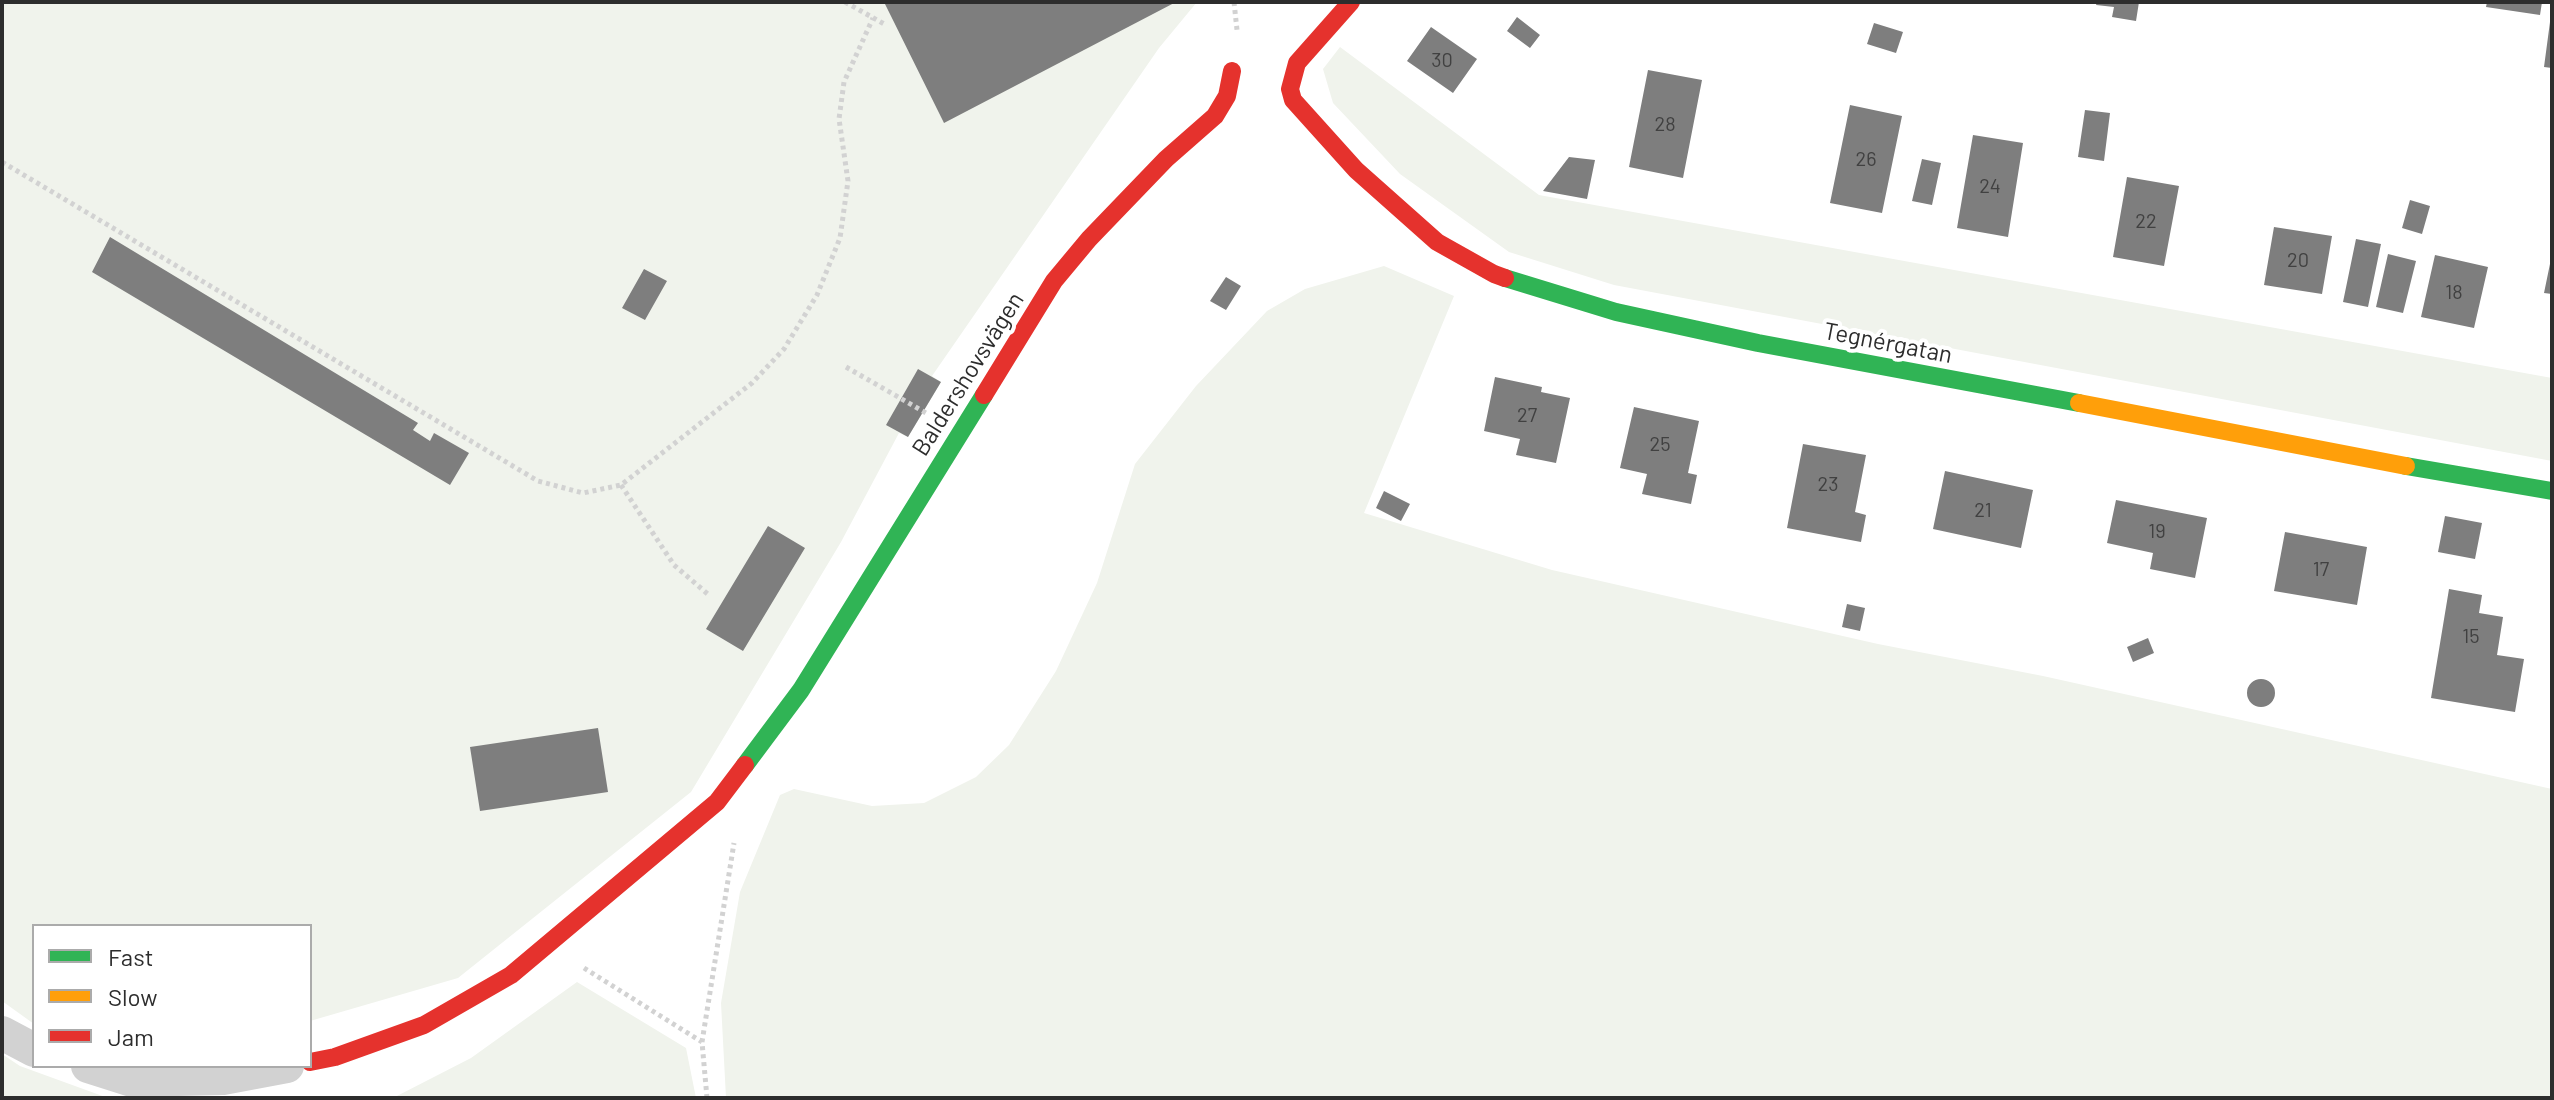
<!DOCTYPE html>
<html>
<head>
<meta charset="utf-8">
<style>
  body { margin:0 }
  #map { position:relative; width:2554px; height:1100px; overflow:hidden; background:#fff; font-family:Barlow,sans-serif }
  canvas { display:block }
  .frame { position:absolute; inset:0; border:4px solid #2d2d2d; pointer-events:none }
  .legend { position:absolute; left:32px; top:924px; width:280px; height:144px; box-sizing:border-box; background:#fff; border:2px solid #ababab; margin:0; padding:10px 14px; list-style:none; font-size:24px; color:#2d2d2d }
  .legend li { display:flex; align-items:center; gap:16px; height:40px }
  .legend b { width:40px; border:2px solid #ababab }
</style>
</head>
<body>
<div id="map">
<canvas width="2554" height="1100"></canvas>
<div class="frame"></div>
<ul class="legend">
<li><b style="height:10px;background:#30b455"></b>Fast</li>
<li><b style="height:10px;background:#ff9f0a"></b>Slow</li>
<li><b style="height:10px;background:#e5322d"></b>Jam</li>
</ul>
</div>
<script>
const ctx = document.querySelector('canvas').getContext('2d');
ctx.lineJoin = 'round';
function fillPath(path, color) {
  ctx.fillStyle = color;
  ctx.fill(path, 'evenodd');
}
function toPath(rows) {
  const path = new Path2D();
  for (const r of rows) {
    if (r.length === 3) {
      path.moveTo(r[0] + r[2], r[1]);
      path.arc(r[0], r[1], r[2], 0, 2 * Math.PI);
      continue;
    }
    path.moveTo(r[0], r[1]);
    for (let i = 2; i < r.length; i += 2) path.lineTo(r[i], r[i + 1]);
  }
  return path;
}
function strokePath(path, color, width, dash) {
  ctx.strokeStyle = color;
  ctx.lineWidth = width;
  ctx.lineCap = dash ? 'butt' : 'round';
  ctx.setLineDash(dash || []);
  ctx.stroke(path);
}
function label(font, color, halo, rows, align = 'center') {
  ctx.font = font + ' Barlow,sans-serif';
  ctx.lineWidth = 8;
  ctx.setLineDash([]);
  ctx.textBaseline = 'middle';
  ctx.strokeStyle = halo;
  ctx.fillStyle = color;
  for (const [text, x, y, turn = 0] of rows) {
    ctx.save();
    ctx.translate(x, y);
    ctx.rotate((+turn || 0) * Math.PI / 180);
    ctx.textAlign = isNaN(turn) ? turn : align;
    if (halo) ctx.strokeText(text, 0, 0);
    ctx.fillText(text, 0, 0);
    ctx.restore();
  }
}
const green = toPath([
  [2,2,1197,2,1159,48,932,376,941,382,908,437,899,433,841,542,691,792,458,978,310,1021,310,926,34,926,34,1024,2,1001],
  [1340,47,1539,195,2552,378,2552,461,1614,285,1509,252,1400,174,1333,103,1323,69],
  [1384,266,1454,296,1364,513,1552,570,1878,644,2043,676,2552,789,2552,1098,726,1098,721,1003,740,892,780,795,794,789,872,806,924,803,976,777,1009,745,1056,671,1097,583,1135,464,1196,386,1267,311,1305,289],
  [577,982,686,1048,696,1098,393,1098,471,1058],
  [2,1054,20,1066,108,1098,2,1098]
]);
const building = toPath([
  [884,2,1176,2,944,123],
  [2097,2,2139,2,2136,21,2112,17,2114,7,2096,5],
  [2487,2,2542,2,2540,15,2486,7],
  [1517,17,1540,35,1530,48,1507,31],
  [2550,22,2552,23,2552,68,2544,67],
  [1874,23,1903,32,1896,53,1867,44],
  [1431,27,1477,59,1453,93,1407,61],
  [1648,70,1702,80,1683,178,1629,167],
  [1850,105,1902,116,1882,213,1830,203],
  [2085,110,2110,113,2104,161,2078,157],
  [1973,135,2023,143,2008,237,1957,228],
  [1569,157,1595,160,1587,199,1543,191],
  [1922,159,1941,163,1932,205,1912,201],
  [2127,177,2179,186,2164,266,2113,257],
  [2410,200,2430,206,2422,234,2402,228],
  [2274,227,2332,236,2322,294,2264,285],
  [110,237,418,423,413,430,430,441,434,433,469,453,450,485,92,272],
  [2356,239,2381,244,2368,307,2343,302],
  [2388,254,2416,261,2403,313,2376,307],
  [2435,255,2488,267,2474,328,2421,317],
  [2551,259,2552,259,2552,294,2544,293],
  [644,269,667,281,645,320,622,308],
  [1226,277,1241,286,1226,310,1210,301],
  [918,369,941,382,908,437,886,425],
  [1495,377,1542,387,1541,392,1570,398,1556,463,1516,455,1520,439,1484,431],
  [1634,407,1699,421,1688,473,1697,475,1691,504,1642,494,1647,474,1620,468],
  [1803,444,1866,455,1855,512,1866,515,1861,542,1787,528],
  [1945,471,2033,490,2021,548,1933,529],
  [1384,491,1410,504,1401,521,1376,508],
  [2116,500,2207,518,2195,578,2150,569,2153,553,2107,543],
  [2445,516,2482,523,2475,559,2438,552],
  [768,526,805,548,743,651,706,629],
  [2285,532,2367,547,2357,605,2274,591],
  [2449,589,2482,595,2479,613,2503,617,2497,655,2524,659,2515,712,2431,698],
  [1847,604,1865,608,1860,631,1842,627],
  [2148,638,2154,653,2133,662,2127,647],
  [2261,693,14],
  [598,728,608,792,480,811,470,747]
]);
const path = toPath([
  [845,2,886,25],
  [1234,2,1237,30],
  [2,162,538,481,583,493,621,485,752,383,784,349,817,295,840,238,848,181,839,119,844,82,873,18],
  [846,367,926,413],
  [621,485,674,565,710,596],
  [584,968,702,1042],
  [707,1098,702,1042,734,843]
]);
const street = toPath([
  [2,1033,34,1050],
  [88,1066,132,1080,223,1078,287,1066]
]);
const fast = toPath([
  [1505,278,1616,312,1758,343,2079,403],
  [2406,466,2552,491],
  [745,765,801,690,984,395]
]);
const slow = toPath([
  [2079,403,2406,466]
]);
const jam = toPath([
  [1351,2,1297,63,1290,89,1293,100,1356,170,1437,242,1494,274,1505,278],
  [984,395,1054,281,1089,239,1166,159,1215,116,1227,96,1232,71],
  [310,1062,335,1057,424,1025,511,975,717,802,745,765]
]);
const numberNames = [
  ["30",1442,60],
  ["28",1665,124],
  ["26",1866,159],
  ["24",1990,186],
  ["22",2146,221],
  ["20",2298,260],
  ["18",2454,292],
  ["27",1527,415],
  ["25",1660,444],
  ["23",1828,484],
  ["21",1983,510],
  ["19",2157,531],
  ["17",2321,569],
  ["15",2471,636]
];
const streetNames = [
  ["Tegnérgatan",1888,343,11],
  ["Baldershovsvägen",968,374,-58]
];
fillPath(green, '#f0f3ec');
fillPath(building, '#7e7e7e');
strokePath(path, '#d2d2d2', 5, [4, 4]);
strokePath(street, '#d2d2d2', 34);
strokePath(fast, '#30b455', 18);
strokePath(slow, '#ff9f0a', 18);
strokePath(jam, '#e5322d', 18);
label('20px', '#414141', null, numberNames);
label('24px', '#2d2d2d', '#fff', streetNames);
</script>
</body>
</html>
